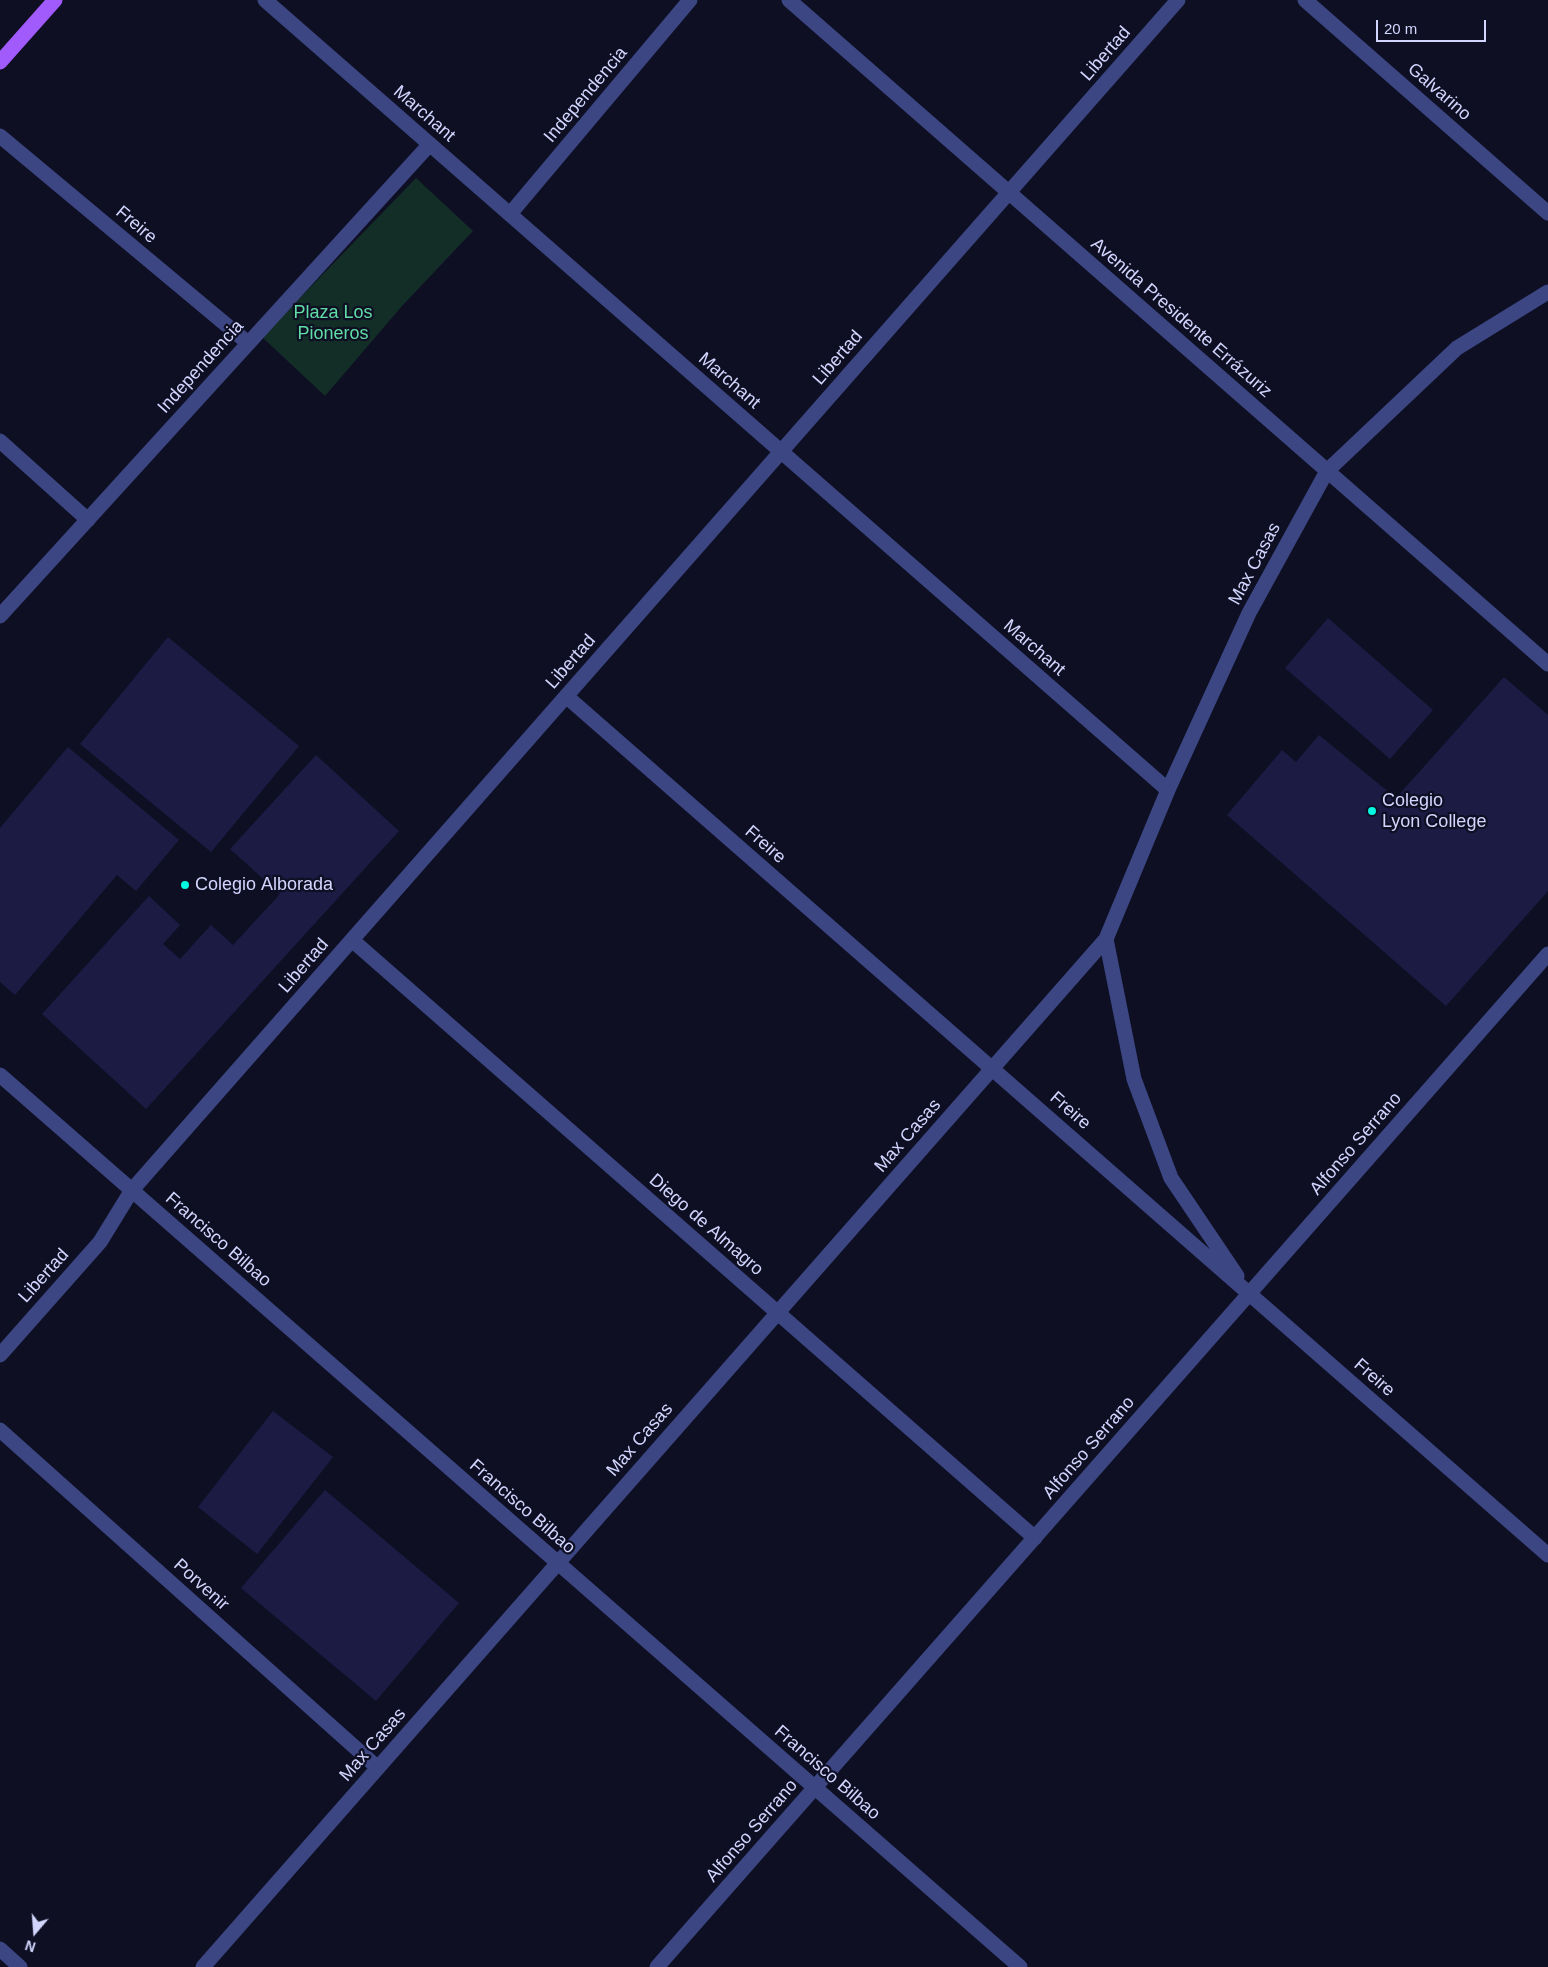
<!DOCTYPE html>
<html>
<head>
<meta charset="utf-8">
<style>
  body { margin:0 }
  #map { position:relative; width:1548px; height:1967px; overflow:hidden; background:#0f0f24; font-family:Arial,sans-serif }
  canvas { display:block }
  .north { position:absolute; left:10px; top:1907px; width:50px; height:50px; -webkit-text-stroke:4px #0f0f24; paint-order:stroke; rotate:198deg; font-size:14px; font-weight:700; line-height:20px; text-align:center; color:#d2d6fe }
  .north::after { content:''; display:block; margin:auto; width:18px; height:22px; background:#d2d6fe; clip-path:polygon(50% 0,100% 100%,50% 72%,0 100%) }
  .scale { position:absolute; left:1376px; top:20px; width:110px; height:22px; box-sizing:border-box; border:2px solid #d2d6fe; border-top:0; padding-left:6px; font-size:15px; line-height:18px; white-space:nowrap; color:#d2d6fe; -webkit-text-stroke:4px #0f0f24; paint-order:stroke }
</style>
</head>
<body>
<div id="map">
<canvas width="1548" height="1967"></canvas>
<div class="north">N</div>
<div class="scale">20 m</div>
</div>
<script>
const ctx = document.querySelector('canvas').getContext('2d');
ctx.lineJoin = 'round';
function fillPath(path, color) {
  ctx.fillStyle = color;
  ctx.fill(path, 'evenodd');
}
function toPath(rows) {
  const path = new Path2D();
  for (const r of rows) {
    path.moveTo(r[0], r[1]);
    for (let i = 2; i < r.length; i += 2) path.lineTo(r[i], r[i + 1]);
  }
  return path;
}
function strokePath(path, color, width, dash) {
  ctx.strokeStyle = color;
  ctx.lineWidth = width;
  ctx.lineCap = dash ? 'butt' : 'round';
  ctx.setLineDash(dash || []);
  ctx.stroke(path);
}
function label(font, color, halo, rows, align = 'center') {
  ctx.font = font + ' Arial,sans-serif';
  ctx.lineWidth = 4.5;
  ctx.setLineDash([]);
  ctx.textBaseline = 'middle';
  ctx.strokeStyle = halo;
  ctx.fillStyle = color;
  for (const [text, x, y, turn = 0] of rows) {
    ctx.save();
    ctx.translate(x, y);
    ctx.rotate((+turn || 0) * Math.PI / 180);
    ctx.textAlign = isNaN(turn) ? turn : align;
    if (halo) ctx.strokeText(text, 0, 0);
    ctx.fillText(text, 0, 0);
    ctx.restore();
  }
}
const green = toPath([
  [416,178,473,231,402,306,325,396,262,337]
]);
const building = toPath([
  [1328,618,1433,710,1390,759,1285,668],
  [168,637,299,746,211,852,80,744],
  [1504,677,1548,715,1548,891,1446,1006,1227,815,1282,750,1296,762,1319,735,1396,798],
  [68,747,179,840,136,891,117,875,15,995,0,982,0,828],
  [316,755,399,831,146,1109,42,1014,149,896,180,925,163,944,180,959,211,925,233,945,280,894,230,849],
  [273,1411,333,1457,257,1554,198,1507],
  [325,1490,459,1603,376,1701,241,1588]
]);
const minor = toPath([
  [265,0,1168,790],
  [789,0,1548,664],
  [1305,0,1548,213],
  [0,136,248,343],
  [510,214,690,0],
  [0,441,88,520],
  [0,616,430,144],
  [566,696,1548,1555],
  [1106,939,1134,1079,1171,1178,1237,1276],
  [352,940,1035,1538],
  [0,1075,1020,1967],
  [0,1355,100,1242,132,1190,1178,0],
  [0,1430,378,1768],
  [0,1949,20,1967],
  [203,1967,1106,939,1168,790,1249,613,1327,471,1457,348,1548,292],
  [657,1967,1548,954]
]);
const major = toPath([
  [0,62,55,0]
]);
const markers = [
  [1372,811,5,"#05f8e1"],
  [185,885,5,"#05f8e1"]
];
const streetNames = [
  ["Libertad",1106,54,-49],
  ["Galvarino",1439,92,41],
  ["Independencia",586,95,-50],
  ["Marchant",424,114,41],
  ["Freire",136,225,40],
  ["Avenida Presidente Errázuriz",1181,318,41],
  ["Libertad",838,358,-49],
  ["Independencia",201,367,-48],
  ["Marchant",729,381,41],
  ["Max Casas",1255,564,-62],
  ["Marchant",1034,648,41],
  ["Libertad",571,662,-49],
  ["Freire",765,845,41],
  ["Libertad",304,966,-49],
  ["Freire",1070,1111,41],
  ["Max Casas",908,1136,-49],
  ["Alfonso Serrano",1356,1144,-49],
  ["Diego de Almagro",706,1225,41],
  ["Francisco Bilbao",218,1240,41],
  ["Libertad",44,1276,-48],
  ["Freire",1374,1378,41],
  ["Max Casas",640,1440,-49],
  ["Alfonso Serrano",1089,1448,-49],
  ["Francisco Bilbao",522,1507,41],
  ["Porvenir",201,1585,42],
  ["Max Casas",373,1745,-49],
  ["Francisco Bilbao",827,1773,41],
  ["Alfonso Serrano",752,1831,-49]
];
const parkNames = [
  ["Plaza Los",333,313],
  ["Pioneros",333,334]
];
const poiNames = [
  ["Colegio",1382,801],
  ["Lyon College",1382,822],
  ["Colegio Alborada",195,885]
];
fillPath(green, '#122e27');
fillPath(building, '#1b1b44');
strokePath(minor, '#3b4682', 15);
strokePath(major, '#a15bfc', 15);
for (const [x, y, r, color] of markers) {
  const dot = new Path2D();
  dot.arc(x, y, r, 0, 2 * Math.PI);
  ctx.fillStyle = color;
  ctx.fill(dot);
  strokePath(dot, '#0f0f24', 2);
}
label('18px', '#d2d6fe', '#0f0f24', streetNames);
label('18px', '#5fdda5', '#0f0f24', parkNames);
label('18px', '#d2d6fe', '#0f0f24', poiNames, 'left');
</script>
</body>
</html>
